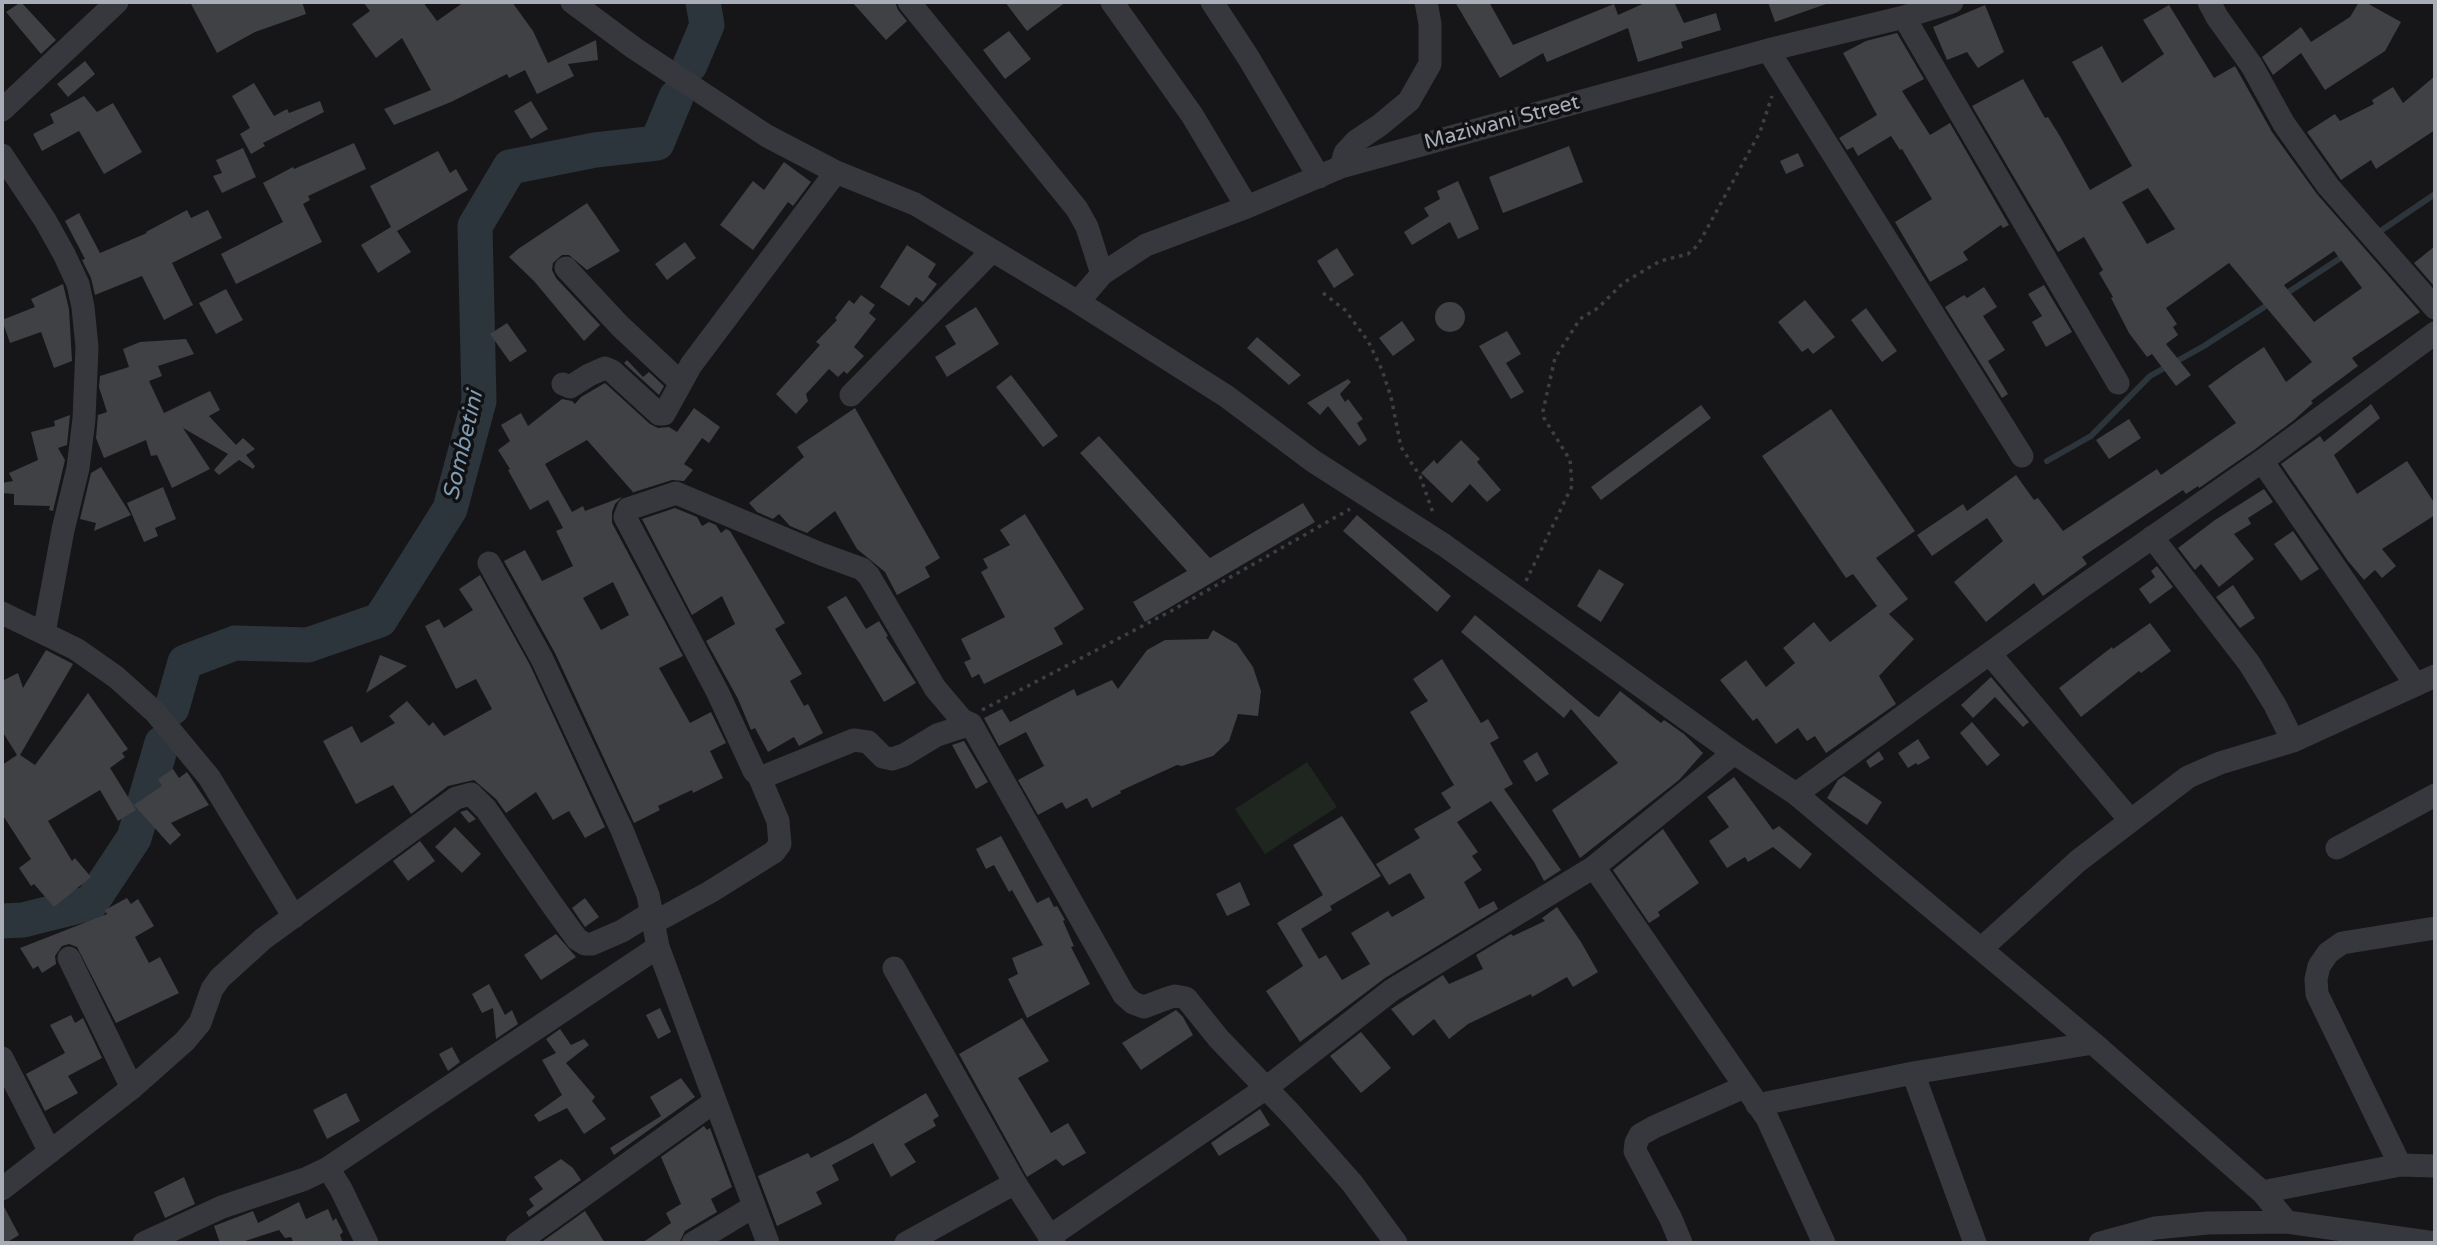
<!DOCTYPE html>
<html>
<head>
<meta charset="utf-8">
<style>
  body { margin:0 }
  #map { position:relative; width:2437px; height:1245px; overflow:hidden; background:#161618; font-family:"Varela Round",sans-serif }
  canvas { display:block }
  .frame { position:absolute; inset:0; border:4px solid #a8adb8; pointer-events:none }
</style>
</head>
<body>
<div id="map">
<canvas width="2437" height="1245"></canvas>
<div class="frame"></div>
</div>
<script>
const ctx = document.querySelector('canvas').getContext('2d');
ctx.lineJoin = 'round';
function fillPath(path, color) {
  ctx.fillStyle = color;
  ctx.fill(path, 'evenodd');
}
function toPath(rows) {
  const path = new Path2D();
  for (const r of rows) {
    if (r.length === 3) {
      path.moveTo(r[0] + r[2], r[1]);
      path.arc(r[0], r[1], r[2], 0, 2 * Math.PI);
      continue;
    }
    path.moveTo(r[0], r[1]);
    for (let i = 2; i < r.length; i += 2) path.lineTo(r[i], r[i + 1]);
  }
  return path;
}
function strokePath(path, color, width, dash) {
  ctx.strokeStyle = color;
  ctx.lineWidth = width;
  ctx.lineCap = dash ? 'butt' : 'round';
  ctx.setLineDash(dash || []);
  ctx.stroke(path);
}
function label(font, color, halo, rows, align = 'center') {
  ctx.font = font + ' "Varela Round",sans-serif';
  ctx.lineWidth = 7;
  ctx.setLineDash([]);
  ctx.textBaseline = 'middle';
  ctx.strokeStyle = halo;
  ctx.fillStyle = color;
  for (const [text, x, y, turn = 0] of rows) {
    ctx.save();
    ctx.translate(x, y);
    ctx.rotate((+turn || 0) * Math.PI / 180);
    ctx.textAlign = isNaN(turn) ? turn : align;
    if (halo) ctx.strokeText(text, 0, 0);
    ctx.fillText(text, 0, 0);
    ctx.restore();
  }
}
const green = toPath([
  [1307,762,1337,807,1265,854,1235,809]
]);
const stream = toPath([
  [2382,230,2435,194],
  [2284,295,2345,255],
  [2047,461,2091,436,2150,376,2204,346,2272,302]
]);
const river = toPath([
  [690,65,707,25,703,2],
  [172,708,185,662,235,643,308,645,380,620,450,509,479,401,475,226,510,167,595,150,657,143,676,97],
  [2,921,23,920,91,903,134,838,162,743]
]);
const building = toPath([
  [21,2,56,40,41,54,6,12],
  [190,2,302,2,306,14,255,32,217,53],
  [363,2,423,2,437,21,464,2,512,2,533,31,548,63,596,40,598,60,568,64,574,76,537,94,525,70,509,78,507,74,451,102,394,125,384,109,431,90,402,38,376,58,352,24,370,11],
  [852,2,895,2,898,10,907,21,886,40],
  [1005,2,1066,2,1027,31],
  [1455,2,1489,2,1513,45,1614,4,1618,15,1647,2,1674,2,1684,23,1716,13,1721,30,1681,42,1683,48,1638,62,1628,28,1547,62,1543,53,1500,78],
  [1768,2,1825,2,1826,4,1775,22],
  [2359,2,2365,2,2401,22,2385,51,2325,90,2301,53,2273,75,2262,57,2301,27,2311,42,2350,17],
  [1985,5,2004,52,1978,68,1967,52,1947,60,1933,27],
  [2169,5,2214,78,2235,66,2272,132,2317,194,2420,312,2352,358,2358,366,2311,401,2313,403,2293,421,2254,450,2199,488,2198,486,2186,494,2183,490,2082,557,2087,564,2043,596,2034,583,1986,622,1954,582,2003,541,1987,518,1932,556,1917,535,1963,504,1967,511,2016,475,2034,500,2038,498,2063,531,2157,469,2161,475,2236,423,2208,386,2237,365,2264,347,2286,382,2312,362,2229,263,2166,308,2177,324,2173,327,2178,335,2166,344,2191,375,2176,386,2152,354,2147,357,2129,333,2111,298,2113,297,2099,273,2103,270,2084,237,2058,252,1972,106,2023,79,2045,118,2048,117,2061,138,2090,190,2132,166,2072,62,2102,46,2122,83,2164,54,2143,20],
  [2148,188,2175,229,2147,244,2122,202],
  [2334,251,2362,288,2314,322,2284,285],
  [1009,31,1031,59,1005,79,983,50],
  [1897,33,1924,79,1902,91,1930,135,1950,123,2009,225,2003,228,2001,225,1963,252,1968,260,1930,282,1895,222,1932,199,1902,149,1900,150,1891,136,1858,156,1853,147,1847,150,1839,138,1877,115,1843,53,1866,41],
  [85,61,95,74,68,97,57,84],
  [2435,76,2435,130,2376,169,2371,160,2341,180,2307,132,2335,114,2340,121,2374,104,2372,100,2393,87,2403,103],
  [254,83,274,116,287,109,289,113,320,101,324,112,263,143,265,146,251,154,240,134,250,128,232,96],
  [84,96,97,112,113,103,142,152,104,174,79,131,42,151,33,134,54,123,50,114],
  [531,101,548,129,531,139,514,111],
  [354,143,366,169,308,196,310,200,303,204,322,242,236,284,221,254,283,222,263,183,293,167,294,169],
  [1569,146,1583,182,1503,213,1489,177],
  [243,148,256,177,222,193,213,176,222,173,216,160],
  [438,151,450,173,456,169,468,190,397,231,411,252,378,273,361,245,391,227,370,186],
  [1798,153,1804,166,1786,174,1780,161],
  [784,162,811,182,793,206,788,202,753,250,720,225,753,181,764,190],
  [1458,181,1479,229,1458,239,1450,222,1412,245,1404,232,1429,216,1424,208,1440,199,1437,191],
  [587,203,620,251,587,270,569,255,562,255,553,263,552,270,556,278,600,325,584,341,534,281,509,257,518,249],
  [187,210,191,218,208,210,222,238,172,263,193,305,164,320,142,276,95,295,91,278,82,260,85,259,65,221,79,213,100,253,147,233,146,232],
  [685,242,696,258,667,280,655,264],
  [907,245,936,264,928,277,937,284,923,302,916,297,909,306,880,287],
  [2435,246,2435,287,2414,263],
  [1337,248,1354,275,1334,288,1317,261],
  [63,284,69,309,72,361,54,368,41,332,10,343,2,320,35,307,31,299],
  [2044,285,2072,332,2046,347,2032,322,2042,316,2028,294],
  [1984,287,1997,307,1983,316,2005,350,1988,361,2008,394,2002,398,1945,307,1964,295,1967,298],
  [226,289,243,320,216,334,199,303],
  [861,295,875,305,869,313,876,319,854,347,864,356,847,374,844,371,838,377,829,369,806,394,808,401,796,414,776,394,820,345,816,342,837,320,835,318,849,300,854,304],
  [1805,300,1835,337,1813,354,1808,348,1802,352,1778,322],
  [1450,317,15],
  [976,307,999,344,947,377,935,357,956,344,945,326],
  [1866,308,1897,351,1882,362,1851,320],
  [1402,321,1415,340,1393,356,1379,338],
  [507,323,527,351,510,362,490,334],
  [1507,331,1521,354,1506,363,1524,392,1511,399,1479,346],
  [1257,337,1301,375,1289,385,1247,348],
  [186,339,194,354,158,366,162,376,149,381,164,413,210,391,220,410,209,416,236,445,243,438,255,449,246,455,255,466,253,469,239,460,219,475,214,470,228,454,183,428,210,469,172,488,157,455,151,456,146,440,104,458,96,438,98,415,107,412,99,387,100,376,129,367,123,349,140,342],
  [627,360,643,377,649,372,664,386,659,395,624,363],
  [1011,375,1058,436,1043,447,996,387],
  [1348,379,1351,382,1340,394,1345,402,1348,399,1363,419,1357,423,1367,440,1359,446,1328,406,1320,415,1307,403],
  [605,383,650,424,658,428,669,427,677,432,694,408,720,427,709,443,702,438,684,464,693,470,684,481,672,480,631,493,633,492,587,440,545,464,572,512,583,506,585,511,622,497,615,504,612,512,612,523,683,656,659,668,690,723,711,712,726,743,710,751,723,778,693,793,692,790,658,806,660,810,634,823,555,653,504,561,525,550,542,581,573,566,556,531,563,528,548,500,530,510,508,470,510,469,498,450,510,441,501,425,521,413,528,426,562,399,572,401,575,404,581,397],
  [613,582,629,615,601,630,583,598],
  [2371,404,2380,418,2334,455,2357,494,2407,461,2435,504,2435,515,2382,549,2396,566,2382,578,2375,570,2364,580,2348,561,2281,464,2320,436,2324,442],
  [1701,405,1711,418,1601,500,1591,487],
  [855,408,940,558,925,567,930,577,897,595,885,572,857,549,835,511,807,533,790,526,779,514,773,519,757,512,749,503,804,457,797,447],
  [1831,409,1915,531,1876,558,1908,599,1889,614,1914,639,1879,676,1896,704,1826,753,1815,736,1807,741,1798,728,1776,744,1757,718,1753,721,1720,680,1746,660,1766,687,1795,663,1783,648,1814,622,1830,642,1877,606,1853,574,1846,578,1762,456],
  [70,415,67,445,58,448,65,460,53,511,49,510,50,506,14,505,14,494,2,493,2,483,13,481,9,473,38,460,31,432,55,426,54,421],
  [2129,419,2141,438,2109,459,2096,440],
  [1099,436,1210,558,1303,503,1315,522,1145,622,1133,602,1187,571,1080,453],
  [1461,440,1480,459,1477,462,1501,490,1487,502,1470,484,1452,503,1421,473,1434,460,1437,464],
  [101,467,131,515,94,531,96,523,80,519,91,473],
  [163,487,176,519,155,528,158,536,144,542,127,503],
  [2264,489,2273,502,2248,518,2251,524,2234,534,2254,559,2219,587,2201,564,2195,570,2178,548,2215,520],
  [675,508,697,517,702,526,709,522,716,525,721,533,726,529,730,531,785,623,775,629,802,674,790,681,804,706,808,704,823,733,799,746,794,737,768,752,755,728,751,730,738,699,706,641,735,624,722,596,692,615,642,519],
  [1025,514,1084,609,1054,628,1063,644,984,684,979,674,972,678,964,662,971,659,961,639,1005,617,981,572,988,568,983,559,1010,545,1000,530],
  [1357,515,1451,596,1437,612,1343,531],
  [2293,531,2319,569,2301,581,2274,544],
  [2157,566,2173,587,2150,604,2139,589,2155,577,2151,571],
  [1599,569,1624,584,1601,622,1577,606],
  [480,575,530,665,605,827,585,838,569,811,553,820,536,792,506,813,496,799,474,780,448,786,411,814,393,785,356,804,323,741,352,726,361,743,395,723,389,716,407,701,429,726,433,722,444,736,492,709,476,679,456,689,425,626,439,619,444,628,473,610,459,589],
  [2233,585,2255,618,2240,628,2216,597],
  [846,596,866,629,879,621,888,636,886,637,916,683,884,702,827,607],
  [1475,615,1595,715,1599,717,1620,691,1661,723,1664,720,1684,734,1703,753,1679,780,1580,858,1552,810,1618,763,1571,709,1564,718,1461,632],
  [2150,623,2171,651,2141,673,2139,671,2081,717,2059,688,2112,647,2113,649],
  [1213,630,1237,644,1253,667,1261,691,1258,716,1238,714,1229,741,1213,756,1182,766,1177,765,1120,791,1121,793,1092,808,1087,798,1066,809,1062,802,1038,815,1018,780,1044,766,1026,732,999,746,984,718,1002,709,1010,722,1074,689,1077,696,1112,680,1118,689,1147,650,1165,640,1208,639],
  [46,650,73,664,20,755,35,765,88,693,128,749,122,753,125,757,110,768,136,810,118,821,100,790,48,821,72,861,75,858,91,877,54,907,34,884,31,886,19,868,31,859,2,814,2,765,17,755,2,731,2,681,18,673,23,688],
  [380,655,407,666,366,693],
  [1442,659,1481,723,1488,719,1499,738,1490,743,1513,784,1504,789,1561,870,1544,881,1534,862,1491,801,1457,822,1478,852,1472,856,1482,870,1464,882,1479,909,1494,901,1498,909,1385,978,1300,1042,1266,991,1303,966,1277,923,1323,895,1293,845,1342,816,1381,876,1330,906,1332,910,1301,929,1319,959,1326,955,1342,980,1370,964,1351,933,1388,911,1392,917,1425,898,1410,873,1389,885,1376,864,1420,838,1414,829,1451,808,1441,793,1454,785,1410,712,1428,701,1413,679],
  [1991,677,2029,722,2023,727,1995,697,1973,718,1961,705],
  [1972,722,2000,755,1987,766,1960,733],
  [1918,739,1930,758,1918,765,1916,763,1908,768,1898,753],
  [964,741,988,782,976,789,952,745],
  [1879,751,1884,759,1870,768,1866,761],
  [1537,752,1549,774,1536,782,1523,761],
  [173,769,179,778,187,772,209,805,171,823,181,835,170,845,134,805,162,786,158,779],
  [1844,776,1882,802,1867,825,1827,798,1838,780],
  [1734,777,1773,830,1779,826,1812,854,1800,869,1773,847,1748,862,1745,857,1727,868,1709,841,1729,827,1707,797],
  [467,810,476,819,469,823,460,812],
  [455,827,481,854,462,873,435,847],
  [1663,829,1699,883,1658,912,1660,916,1649,923,1613,870],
  [1001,836,1037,903,1049,897,1054,907,1057,906,1065,920,1063,921,1074,946,1071,947,1090,984,1027,1018,1008,979,1018,974,1012,958,1043,945,1012,890,1009,892,994,865,986,869,976,849],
  [420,841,435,861,408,881,393,861],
  [1240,882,1250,905,1227,916,1216,894],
  [127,898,131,904,138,899,154,926,135,937,149,963,160,957,179,993,116,1023,77,947,69,944,62,946,55,956,56,964,42,973,38,966,33,969,20,948,107,914,105,910],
  [585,898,599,917,585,927,572,908],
  [1557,907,1581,942,1598,972,1573,987,1567,977,1532,997,1531,994,1468,1024,1449,1039,1434,1019,1413,1036,1391,1009,1443,975,1449,984,1483,969,1476,955,1511,934,1513,936,1545,921,1542,918],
  [556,934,576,957,541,980,524,955],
  [489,984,505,1015,512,1010,518,1024,496,1039,493,1008,482,1013,472,994],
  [660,1008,671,1032,658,1039,646,1015],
  [1176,1010,1183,1017,1193,1035,1141,1070,1122,1043],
  [71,1015,75,1023,83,1018,102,1058,68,1076,78,1093,45,1111,26,1074,65,1053,50,1025],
  [1022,1018,1049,1061,1018,1078,1051,1133,1068,1123,1086,1153,1063,1166,1056,1159,1027,1177,959,1054],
  [560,1029,571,1045,584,1039,589,1045,566,1063,595,1097,592,1101,606,1119,584,1134,567,1108,539,1122,534,1115,562,1095,542,1060,556,1053,546,1039],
  [1361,1032,1391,1068,1361,1093,1330,1056],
  [452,1047,460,1062,448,1071,439,1054],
  [681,1078,695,1097,614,1155,610,1148,661,1116,650,1097],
  [346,1093,360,1121,327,1139,313,1110],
  [926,1093,939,1116,933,1120,936,1126,904,1144,916,1162,891,1177,873,1143,832,1165,839,1180,816,1192,822,1204,777,1226,758,1176,808,1153,811,1158,850,1138],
  [1260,1109,1270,1125,1219,1156,1211,1143],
  [704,1126,707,1130,710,1128,732,1187,711,1199,717,1212,685,1231,679,1243,642,1243,671,1223,666,1213,681,1204,661,1157],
  [561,1159,573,1168,581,1180,529,1217,526,1212,534,1206,529,1199,543,1189,534,1177],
  [184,1177,195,1204,165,1218,154,1192],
  [299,1202,306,1219,328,1209,333,1221,336,1218,343,1232,340,1235,343,1243,294,1243,291,1237,285,1238,279,1230,239,1243,220,1243,214,1226,253,1211,258,1223],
  [2,1203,19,1235,6,1243,2,1243],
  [585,1211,605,1243,544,1243,543,1241]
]);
const path = toPath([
  [1323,293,1345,310,1368,341,1382,370,1391,397,1401,447,1420,476,1433,513],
  [1526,581,1572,486,1570,460,1544,418,1543,411,1555,358,1580,319,1598,308,1623,283,1660,261,1688,254,1698,245,1760,132,1772,96],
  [982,710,1171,611,1350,509]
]);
const minor = toPath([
  [572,2,634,48,767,136,836,172,915,204,1078,302,1226,396,1313,461,1444,545,1734,753,1796,794,2093,1043,2262,1192,2287,1222],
  [909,2,1077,209,1087,227,1102,274],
  [1112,2,1192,115,1247,207],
  [1212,2,1248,57,1319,177],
  [2209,2,2217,17,2252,66,2284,124,2328,186,2435,308],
  [1904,17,2118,383],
  [1768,50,2022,456],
  [2,110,117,2],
  [2,155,45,220,64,254,78,284,83,307,87,347,84,419,78,468,63,530,44,633],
  [1341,167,1345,153,1356,141,1380,125,1409,101,1430,64,1430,24,1426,2],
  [566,268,620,326,680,382],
  [1078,302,1102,274,1146,245,1247,207,1341,167,1768,50,1904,17,1952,2],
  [563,384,570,387,589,375,605,368,612,371,659,414,664,414,691,365,836,172],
  [851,395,992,251],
  [2262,461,2416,685],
  [2152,537,2249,663,2275,705,2293,741],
  [489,563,542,659,622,830,648,895,658,947,768,1243],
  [2,613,76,649,116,677,155,712,209,777,294,917],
  [1990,654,2130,820],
  [759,776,765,776,854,740,868,742,883,757,892,759,904,755,937,735,971,724],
  [1796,794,2077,590,2262,461,2435,333],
  [2337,848,2435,795],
  [1594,867,1767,1118,1824,1243],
  [653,923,710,892,774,852,780,844,778,821,759,776,754,771,718,693,625,517,628,509,676,493,821,554,862,569,869,576,935,688,962,720,971,724,1124,995,1133,1003,1144,1007,1168,998,1175,996,1186,998,1219,1039,1292,1115,1352,1183,1396,1243],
  [1982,948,2078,861,2188,777,2220,763,2293,741,2435,676],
  [69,958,132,1088],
  [894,968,1015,1183,1054,1243],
  [2,1058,50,1152],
  [1913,1073,1975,1243],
  [1757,1105,1913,1073,2093,1043],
  [2400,1165,2317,994,2316,979,2319,966,2328,953,2342,943,2435,928],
  [328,1168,341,1189,367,1243],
  [2,1189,132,1088,185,1041,200,1023,212,989,220,978,263,939,456,798,471,794,486,809,553,906,577,939,585,944,592,944,622,931,651,913],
  [2262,1192,2400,1165,2435,1166],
  [1049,1237,1266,1088,1392,990,1594,867,1734,753],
  [144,1243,222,1207,305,1179,328,1168,658,947],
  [517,1243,714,1102],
  [693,1243,753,1207],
  [906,1243,1015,1183],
  [1681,1243,1671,1219,1635,1151,1636,1143,1640,1135,1654,1127,1744,1087],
  [2100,1243,2155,1228,2208,1223,2287,1222,2435,1243]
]);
const streetNames = [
  ["Maziwani Street",1502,123,-15]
];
const waterNames = [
  ["Sombetini",464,446,-77]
];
fillPath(green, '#1e261f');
strokePath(stream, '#2c353c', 6);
strokePath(river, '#2c353c', 35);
fillPath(building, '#404145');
strokePath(path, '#3d3f44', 3.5, [3.5, 5]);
strokePath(minor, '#37383d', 23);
label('21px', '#a8adb8', '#111113', streetNames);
label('italic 23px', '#7f9bb3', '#111113', waterNames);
</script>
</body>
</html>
